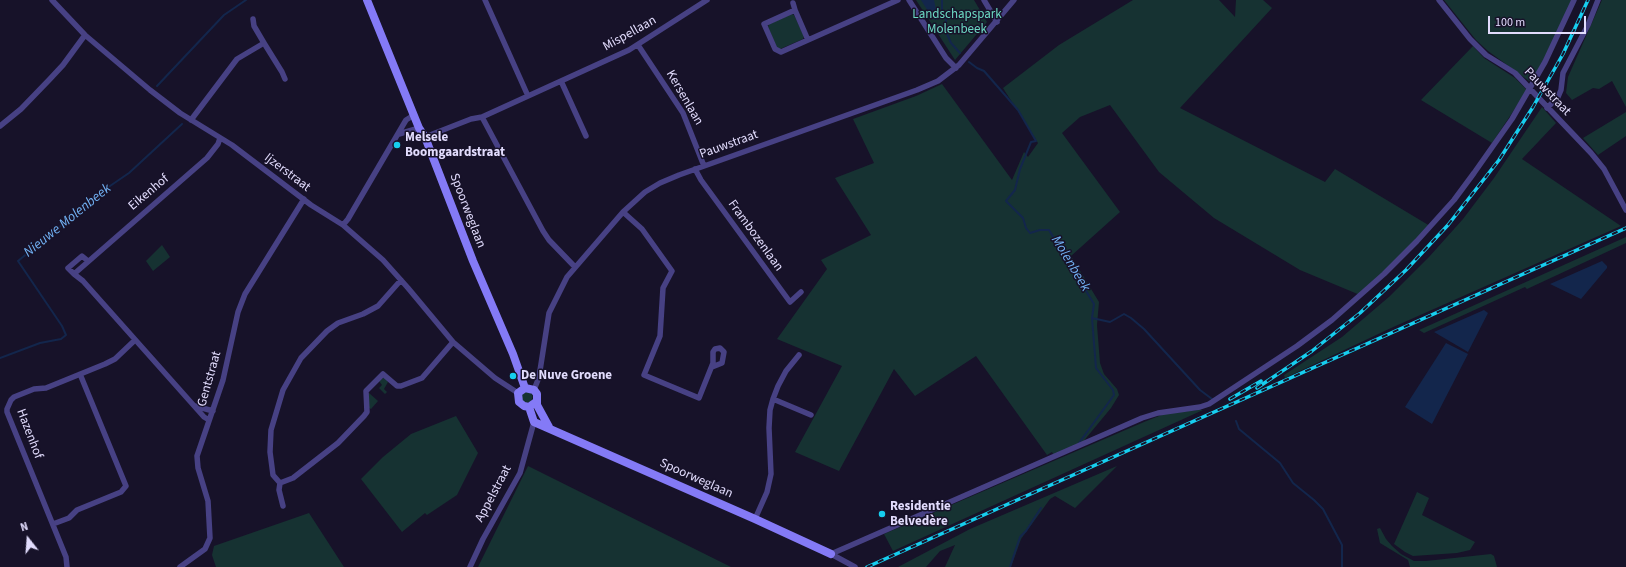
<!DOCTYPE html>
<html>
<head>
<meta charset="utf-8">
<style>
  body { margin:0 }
  #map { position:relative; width:1626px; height:567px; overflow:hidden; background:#171229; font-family:"Source Sans 3",sans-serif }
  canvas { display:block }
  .north { position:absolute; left:8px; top:519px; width:40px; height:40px; -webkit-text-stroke:3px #171229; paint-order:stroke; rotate:343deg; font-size:11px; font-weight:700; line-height:16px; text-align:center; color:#e2dcfd }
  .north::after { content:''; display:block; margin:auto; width:14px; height:18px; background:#e2dcfd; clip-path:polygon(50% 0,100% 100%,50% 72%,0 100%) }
  .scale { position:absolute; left:1488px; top:16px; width:98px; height:18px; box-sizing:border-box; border:2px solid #e2dcfd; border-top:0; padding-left:5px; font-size:12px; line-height:14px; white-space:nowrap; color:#e2dcfd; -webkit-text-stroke:3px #171229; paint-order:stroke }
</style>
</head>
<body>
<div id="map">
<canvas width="1626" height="567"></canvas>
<div class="north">N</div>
<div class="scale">100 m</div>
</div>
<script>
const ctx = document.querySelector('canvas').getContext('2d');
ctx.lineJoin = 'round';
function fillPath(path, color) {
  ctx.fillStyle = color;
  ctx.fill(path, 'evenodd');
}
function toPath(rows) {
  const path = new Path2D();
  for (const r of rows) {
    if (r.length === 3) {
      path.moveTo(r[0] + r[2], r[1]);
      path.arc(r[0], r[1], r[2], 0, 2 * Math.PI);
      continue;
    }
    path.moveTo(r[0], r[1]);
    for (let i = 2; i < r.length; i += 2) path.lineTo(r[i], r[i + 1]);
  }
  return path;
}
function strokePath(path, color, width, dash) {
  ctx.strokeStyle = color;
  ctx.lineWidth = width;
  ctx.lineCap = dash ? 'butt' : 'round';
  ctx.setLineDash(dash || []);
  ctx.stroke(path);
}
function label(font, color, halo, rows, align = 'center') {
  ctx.font = font + ' "Source Sans 3",sans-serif';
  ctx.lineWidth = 3;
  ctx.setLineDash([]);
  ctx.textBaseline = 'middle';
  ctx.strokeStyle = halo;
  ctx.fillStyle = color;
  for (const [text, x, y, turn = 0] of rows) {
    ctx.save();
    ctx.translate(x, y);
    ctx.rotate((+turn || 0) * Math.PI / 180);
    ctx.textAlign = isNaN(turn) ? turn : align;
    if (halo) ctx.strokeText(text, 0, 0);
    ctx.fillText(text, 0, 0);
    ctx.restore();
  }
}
const green = toPath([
  [916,0,974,0,987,22,955,60],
  [1133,0,1219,0,1235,17,1236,0,1263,0,1272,8,1180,108,1325,182,1335,169,1430,226,1360,295,1300,270,1214,218,1159,172,1110,105,1080,117,1062,133,1120,212,1071,256,1099,302,1097,325,1100,363,1104,374,1117,389,1119,395,1111,408,1082,443,1054,456,1052,452,1047,455,976,356,915,396,894,369,839,471,795,452,842,366,777,339,827,269,821,260,871,235,835,178,874,163,853,119,916,96,942,84,1012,180,1024,152,1028,157,1038,143,1003,88,1059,45],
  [1444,0,1573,0,1533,81,1529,81,1488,51,1476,40],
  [1602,0,1626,0,1626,107,1612,81,1599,89,1593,88,1572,100,1566,93,1568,77],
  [792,14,794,15,804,36,803,39,780,49,777,48,768,27,769,24],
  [1473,46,1484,58,1515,78,1526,89,1526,92,1492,143,1421,100],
  [1542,107,1556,123,1522,159,1621,226,1391,328,1285,378,1284,375,1342,337,1390,296,1429,257,1463,219,1494,178],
  [1626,112,1626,136,1598,155,1583,138],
  [1626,237,1626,243,1527,289,1525,287,1424,333,1419,330],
  [162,245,170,257,153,271,146,261],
  [383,378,385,378,388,382,384,389,387,392,385,394,379,388,382,385,379,381],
  [527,397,5.5],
  [369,393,378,401,371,409,369,408],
  [1198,410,1203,410,893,551,884,534,1144,422,1164,414],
  [456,416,478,453,457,495,427,515,425,513,402,532,361,479,383,457,411,434],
  [528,466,731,567,478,567],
  [1117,466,1075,508,1055,496,1050,499,1021,539,1011,567,945,567,955,545,940,551,926,567,898,567,970,529],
  [1417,492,1429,498,1422,515,1475,542,1470,550,1457,553,1413,556,1405,552,1394,544],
  [309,513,344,567,216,567,212,555,214,546],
  [1380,528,1386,539,1392,546,1401,554,1414,561,1426,561,1491,554,1494,556,1497,567,1410,567,1408,560,1380,543,1377,529]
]);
const water = toPath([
  [921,0,934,0,938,19,936,20,933,19],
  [1602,261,1607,266,1607,268,1581,299,1550,284],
  [1484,310,1488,313,1468,352,1434,332],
  [1446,343,1468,354,1432,424,1405,407]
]);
const stream = toPath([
  [942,0,942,10,946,16,946,22,944,27,951,43,960,53],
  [969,62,977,68,984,71,1018,110,1036,141,1031,142,1020,169,1015,190,1006,201,1023,218,1026,228,1030,233,1040,230,1049,230,1094,304,1092,318,1096,368,1110,386,1113,390,1114,395,1079,443],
  [157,86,224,15,246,0],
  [1092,318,1110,322,1124,314,1131,318,1144,329,1200,390,1212,399],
  [0,358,40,343,61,339,66,335,62,326,18,261,107,188,129,173,182,124],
  [1236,421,1239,429,1280,463,1293,483,1314,500,1323,509,1342,545,1342,567],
  [1010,567,1020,537,1026,531,1041,508]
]);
const street = toPath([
  [52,0,85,35,150,90,180,113,232,145,311,205,343,225,383,260,408,288,453,342,495,378,518,393],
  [485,0,528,96],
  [909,0,946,58,956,68],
  [984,0,997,22],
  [1439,0,1470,39,1486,55,1515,73,1591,153,1604,169,1626,210],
  [793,3,795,10],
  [253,19,254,26,264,43],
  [808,40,795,10,764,24,775,49,781,52,898,0],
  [638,45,683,113,704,166],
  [561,81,586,136],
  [1547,108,1558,97,1561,90,1563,73,1588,25,1598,0],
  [482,117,543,231,549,240,575,267],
  [191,120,237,59,264,43,282,72,285,79],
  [0,126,21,109,49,80,63,65,85,35],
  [399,134,419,128],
  [425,137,471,119,482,117,629,50,707,0],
  [695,169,701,180,790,302,801,292],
  [623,212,642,229,672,271,663,288,660,336,644,375,699,398,713,363,713,352,715,349,720,348,724,352,722,363,712,367],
  [343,225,348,219,406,120,414,115],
  [74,274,68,268,82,256,88,261],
  [534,390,539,377,549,313,567,277,623,212,645,192,660,183,679,175,917,90,938,81,959,65,1014,0],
  [773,399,811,415],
  [195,406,213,411],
  [209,420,204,417,83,281,74,274,207,158,218,144,220,138],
  [280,483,293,478,338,443,364,416,367,412,366,391,383,374,397,386,401,386,422,378,453,342],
  [283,506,279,490,280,483,273,475,270,452,271,430,283,390,301,358,327,331,338,323,363,314,378,306,401,280],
  [755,519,767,492,771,474,769,428,770,410,773,399,778,386,786,371,799,355],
  [53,524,69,518,77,510,121,492,126,486,80,374],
  [831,554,1142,418,1158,413,1200,407,1209,404,1297,346,1332,320,1384,274,1417,241,1454,200,1474,173,1512,119,1545,62,1574,0],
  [831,554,855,567],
  [67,567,66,557,7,412,7,409,11,400,14,397,34,389,46,388,105,364,115,359,135,340],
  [180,567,205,549,210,538,208,501,198,468,197,456,223,380,238,312,245,294,304,199],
  [470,567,483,539,520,473,534,422]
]);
const secondary = toPath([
  [367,0,419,128,425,137,473,261,513,354,525,388],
  [536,402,529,407,524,406,519,402,518,393,525,388,534,390,537,394,537,405,549,427],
  [529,407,534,422,755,519,831,554]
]);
const rail = toPath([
  [1257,388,1312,351,1360,313,1406,270,1448,225,1499,160,1533,107,1563,54,1588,0],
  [1230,399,1261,381],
  [867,567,1626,228]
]);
const markers = [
  [397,145,4,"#16ceef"],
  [513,376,4,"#16ceef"],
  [882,514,4,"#16ceef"]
];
const parkNames = [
  ["Landschapspark",957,15],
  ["Molenbeek",957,30]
];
const streetNames = [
  ["Mispellaan",630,34,-29],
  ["Pauwstraat",1547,92,46],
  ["Kersenlaan",684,98,60],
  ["Pauwstraat",729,145,-20],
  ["Ijzerstraat",287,173,37],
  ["Eikenhof",149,193,-40],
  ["Spoorweglaan",467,211,69],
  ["Frambozenlaan",755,236,54],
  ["Gentstraat",210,379,-74],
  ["Hazenhof",29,434,69],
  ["Spoorweglaan",696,479,24],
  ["Appelstraat",494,494,-62]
];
const poiNames = [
  ["Melsele",405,138],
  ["Boomgaardstraat",405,153],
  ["De Nuve Groene",521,376],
  ["Residentie",890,507],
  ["Belvedère",890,522]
];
const waterNames = [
  ["Nieuwe Molenbeek",68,221,-39],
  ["Molenbeek",1070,264,59]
];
fillPath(green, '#163232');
fillPath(water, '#13264c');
strokePath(stream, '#13264c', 2);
strokePath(street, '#474184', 5.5);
strokePath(secondary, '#847af6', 8);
strokePath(rail, '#16ceef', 3.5);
strokePath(rail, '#171229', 2, [6]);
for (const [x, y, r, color] of markers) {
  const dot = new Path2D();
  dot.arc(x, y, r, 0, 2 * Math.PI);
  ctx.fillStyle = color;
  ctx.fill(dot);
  strokePath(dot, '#171229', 1.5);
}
label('13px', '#6cd9c3', '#171229', parkNames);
label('13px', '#e2dcfd', '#171229', streetNames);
label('bold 13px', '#e2dcfd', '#171229', poiNames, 'left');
label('italic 14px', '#72b2f5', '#171229', waterNames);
</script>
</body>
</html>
